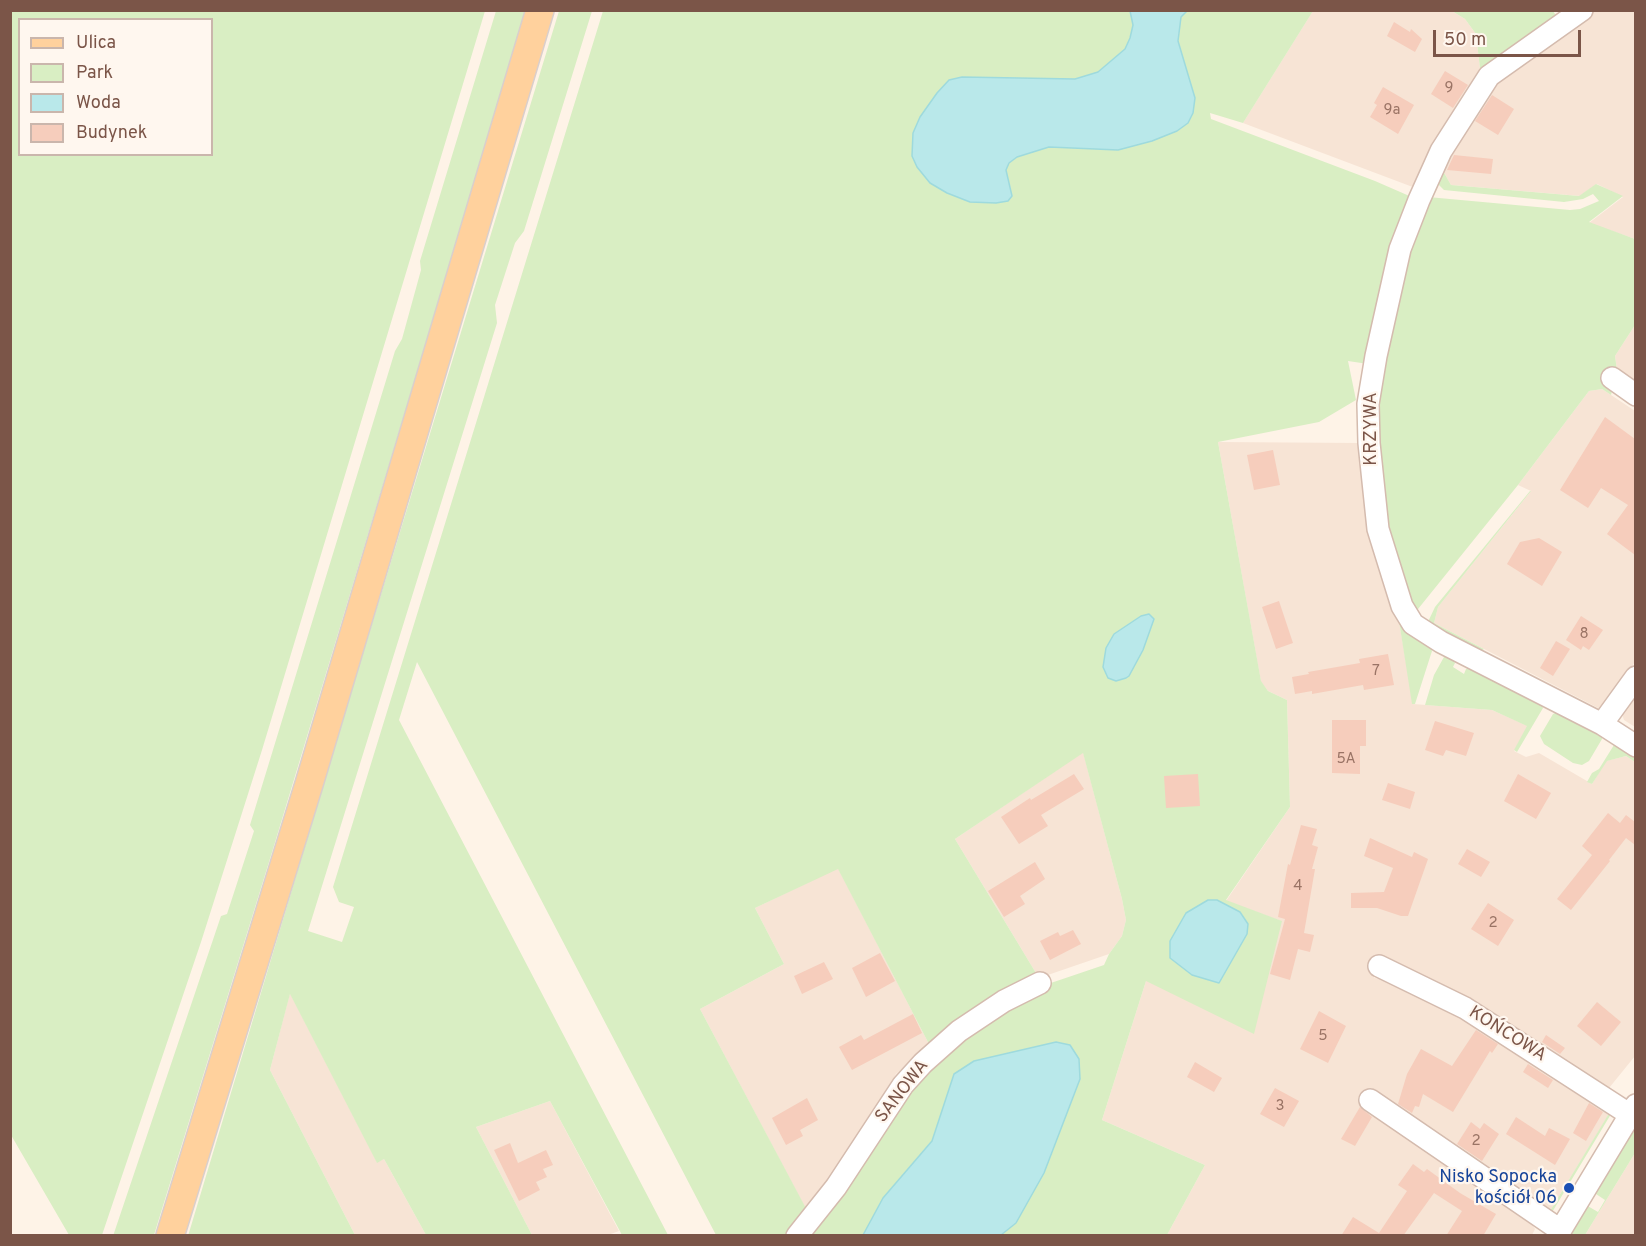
<!DOCTYPE html>
<html>
<head>
<meta charset="utf-8">
<style>
  body { margin:0 }
  #map { position:relative; width:1646px; height:1246px; overflow:hidden; background:#fef3e7; font-family:Overpass,sans-serif }
  canvas { display:block }
  .frame { position:absolute; inset:0; border:12px solid #7b5548; pointer-events:none }
  .legend { position:absolute; left:18px; top:18px; width:195px; height:138px; box-sizing:border-box; background:#fff7ef; border:2px solid #cab6ac; margin:0; padding:8px 10px; list-style:none; font-size:18px; color:#7b5548 }
  .legend li { display:flex; align-items:center; gap:12px; height:30px }
  .legend b { width:30px; border:2px solid #cab6ac }
  .scale { position:absolute; left:1433px; top:30px; width:148px; height:27px; box-sizing:border-box; border:3px solid #7b5548; border-top:0; padding-left:8px; font-size:18px; line-height:21px; white-space:nowrap; color:#7b5548; -webkit-text-stroke:4px #fff7ef; paint-order:stroke }
</style>
</head>
<body>
<div id="map">
<canvas width="1646" height="1246"></canvas>
<div class="frame"></div>
<ul class="legend">
<li><b style="height:8px;background:#ffd19d"></b>Ulica</li>
<li><b style="height:16px;background:#d9eec3"></b>Park</li>
<li><b style="height:16px;background:#b9e8ea"></b>Woda</li>
<li><b style="height:16px;background:#f6cdbc"></b>Budynek</li>
</ul>
<div class="scale">50 m</div>
</div>
<script>
const ctx = document.querySelector('canvas').getContext('2d');
ctx.lineJoin = 'round';
function fillPath(path, color) {
  ctx.fillStyle = color;
  ctx.fill(path, 'evenodd');
}
function toPath(rows) {
  const path = new Path2D();
  for (const r of rows) {
    path.moveTo(r[0], r[1]);
    for (let i = 2; i < r.length; i += 2) path.lineTo(r[i], r[i + 1]);
  }
  return path;
}
function strokePath(path, color, width, dash) {
  ctx.strokeStyle = color;
  ctx.lineWidth = width;
  ctx.lineCap = dash ? 'butt' : 'round';
  ctx.setLineDash(dash || []);
  ctx.stroke(path);
}
function label(font, color, halo, rows, align = 'center') {
  ctx.font = font + ' Overpass,sans-serif';
  ctx.lineWidth = 4.5;
  ctx.setLineDash([]);
  ctx.textBaseline = 'middle';
  ctx.strokeStyle = halo;
  ctx.fillStyle = color;
  for (const [text, x, y, turn = 0] of rows) {
    ctx.save();
    ctx.translate(x, y);
    ctx.rotate((+turn || 0) * Math.PI / 180);
    ctx.textAlign = isNaN(turn) ? turn : align;
    if (halo) ctx.strokeText(text, 0, 0);
    ctx.fillText(text, 0, 0);
    ctx.restore();
  }
}
const residential = toPath([
  [1376,10,1452,11,1465,19,1476,34,1481,77,1418,189,1243,123,1313,11],
  [1592,11,1635,11,1635,239,1589,223,1623,197,1597,184,1580,196,1451,185,1442,169,1488,86],
  [1635,325,1635,382,1617,370,1615,356],
  [1602,389,1635,411,1635,662,1600,709,1434,623,1438,607,1531,491,1518,485,1589,391],
  [1218,442,1360,443,1381,567,1399,621,1413,704,1492,710,1528,726,1514,751,1526,757,1539,753,1592,784,1606,761,1626,756,1635,762,1635,1056,1605,1093,1400,970,1379,954,1375,964,1374,978,1396,981,1433,997,1612,1109,1550,1211,1526,1216,1535,1229,1532,1235,1167,1235,1205,1165,1102,1120,1146,981,1281,921,1226,901,1290,807,1287,700,1268,691,1261,682],
  [1635,692,1635,727,1624,720,1621,711],
  [1083,752,1122,899,1126,920,1122,936,1109,954,1039,978,955,839],
  [838,868,930,1046,896,1074,809,1215,700,1009,784,964,755,908],
  [290,993,377,1162,384,1159,426,1235,355,1235,270,1070],
  [550,1101,619,1231,608,1235,532,1235,476,1127],
  [1635,1153,1635,1235,1585,1235]
]);
const green = toPath([
  [10,11,485,11,262,750,201,942,102,1235,69,1235,11,1135],
  [20,20,212,20,212,154,20,154],
  [496,11,526,11,273,849,154,1235,113,1236,221,916,227,914,254,831,250,825,395,351,402,339,421,270,420,261],
  [559,11,592,11,524,231,515,243,495,305,497,323,308,931,342,942,354,907,339,902,333,887,603,11,1130,11,1133,25,1130,39,1125,49,1098,72,1075,79,962,77,1011,190,1006,170,1009,163,1017,157,1049,147,1118,150,1152,141,1177,131,1195,98,1178,42,1181,17,1187,11,1313,11,1243,123,1210,113,1211,119,1375,181,1414,198,1368,364,1348,361,1356,400,1319,422,1218,442,1261,681,1268,691,1287,700,1290,807,1226,900,1282,921,1254,1034,1146,981,1102,1120,1205,1165,1167,1235,1001,1235,1016,1223,954,1074,932,1141,883,1198,863,1235,804,1235,904,1093,938,1055,1042,986,1104,965,1109,954,1122,936,1126,920,1122,899,1083,753,955,839,1039,978,930,1046,838,869,755,908,784,964,700,1009,809,1214,794,1235,716,1235,417,662,399,720,668,1235,622,1235,550,1101,476,1127,532,1235,426,1235,384,1159,377,1163,290,994,270,1070,355,1235,188,1236,357,673],
  [1452,11,1553,11,1559,20,1481,77,1476,34,1465,19],
  [1488,86,1442,169,1451,185,1579,196,1596,184,1623,196,1589,222,1635,239,1635,325,1615,356,1617,370,1611,395,1602,389,1589,391,1518,485,1414,614,1393,567,1371,437,1398,278,1428,197,1570,210,1580,209,1599,201,1593,194,1583,199,1564,202,1444,190,1437,183,1435,174],
  [1530,491,1531,491,1438,607,1434,623,1484,649,1476,654,1426,626,1435,607],
  [1399,621,1407,626,1430,643,1432,651,1415,704,1412,704],
  [1451,655,1455,663,1453,667,1464,674,1466,669,1475,666,1540,699,1543,708,1517,752,1514,750,1527,726,1492,710,1425,705,1434,675,1444,657],
  [1562,710,1601,729,1602,739,1589,761,1582,765,1573,763,1544,744,1540,736,1553,714],
  [1622,743,1635,752,1635,762,1626,756,1607,761,1592,784,1587,782,1592,773,1599,769,1614,745],
  [1614,1109,1551,1214,1550,1211,1611,1110],
  [1635,1122,1635,1153,1585,1235,1567,1236,1586,1205,1598,1212,1605,1200,1593,1192]
]);
const water = toPath([
  [1130,11,1187,11,1181,17,1178,41,1195,98,1193,113,1188,123,1177,131,1152,141,1118,150,1049,147,1017,157,1009,163,1006,170,1012,196,1008,201,996,203,970,202,947,193,930,183,917,167,912,156,913,133,920,117,937,93,949,80,962,77,1075,79,1098,72,1125,49,1130,38,1133,25,1130,11],
  [1149,614,1154,619,1143,650,1129,676,1126,678,1116,681,1108,678,1103,667,1106,648,1114,634,1141,616,1149,614],
  [1208,900,1217,900,1240,912,1248,924,1247,934,1219,983,1192,975,1170,958,1170,941,1186,913,1208,900],
  [1056,1042,1070,1045,1079,1059,1080,1079,1044,1173,1016,1223,1001,1235,863,1235,883,1198,932,1141,954,1074,974,1061,1056,1042]
]);
const building = toPath([
  [1394,22,1410,32,1411,29,1422,39,1415,52,1387,36],
  [1445,71,1468,85,1453,108,1431,94],
  [1383,87,1414,105,1398,134,1370,117,1377,105,1374,103],
  [1492,95,1514,109,1498,135,1475,121],
  [1454,155,1493,159,1491,174,1447,170],
  [1605,417,1635,439,1635,555,1607,534,1628,505,1601,488,1588,508,1560,490],
  [1273,450,1280,485,1254,490,1247,455],
  [1539,538,1562,552,1542,586,1507,564,1520,542],
  [1279,601,1293,643,1276,649,1262,607],
  [1581,616,1603,630,1589,650,1583,646,1581,650,1566,640],
  [1556,641,1570,649,1553,676,1540,668],
  [1388,654,1394,685,1364,690,1363,685,1312,694,1312,691,1295,694,1292,677,1309,674,1308,672,1360,663,1359,659],
  [1332,720,1366,720,1366,746,1360,746,1360,774,1332,773],
  [1435,721,1474,733,1466,756,1446,750,1443,756,1425,750],
  [1074,774,1084,789,1041,815,1048,826,1019,844,1001,817,1030,798,1031,800],
  [1198,774,1200,806,1166,808,1164,776],
  [1518,774,1551,793,1536,819,1504,801],
  [1388,783,1415,792,1410,809,1382,800],
  [1608,813,1620,823,1626,815,1635,822,1635,845,1626,838,1609,860,1610,861,1571,910,1557,899,1592,855,1582,846],
  [1301,825,1317,829,1312,845,1318,847,1312,869,1315,869,1304,933,1314,935,1310,952,1298,949,1290,980,1270,974,1285,919,1278,917,1288,864,1290,865],
  [1370,838,1412,857,1414,852,1428,859,1408,916,1401,916,1377,908,1351,908,1351,893,1384,892,1393,868,1364,856],
  [1467,849,1490,862,1481,877,1458,864],
  [1035,862,1045,879,1020,896,1025,904,1004,917,988,891],
  [1488,903,1514,920,1498,946,1471,929],
  [1073,930,1081,944,1050,960,1040,941,1058,932,1060,936],
  [880,953,895,981,866,997,852,968],
  [824,962,833,979,802,994,794,976],
  [1597,1002,1621,1022,1601,1046,1577,1026],
  [1319,1011,1346,1026,1328,1063,1300,1049],
  [913,1014,922,1033,852,1070,839,1047,861,1035,864,1040],
  [1476,1030,1498,1044,1492,1053,1490,1051,1453,1112,1423,1094,1419,1107,1415,1106,1412,1113,1398,1104,1407,1074,1421,1049,1452,1066],
  [1546,1035,1565,1048,1560,1054,1542,1042],
  [1195,1062,1222,1078,1214,1092,1187,1077],
  [1528,1064,1553,1080,1548,1088,1523,1072],
  [1275,1088,1299,1101,1284,1127,1260,1114],
  [807,1098,818,1120,800,1130,803,1136,786,1145,772,1118],
  [1589,1103,1603,1112,1586,1141,1573,1133],
  [1360,1107,1372,1117,1355,1146,1341,1139],
  [1516,1117,1545,1136,1549,1128,1570,1139,1555,1165,1506,1134],
  [1471,1122,1480,1129,1484,1123,1499,1134,1482,1161,1457,1144],
  [510,1143,518,1163,546,1150,553,1165,543,1169,547,1177,536,1182,540,1190,519,1201,494,1150],
  [1413,1164,1424,1172,1427,1169,1460,1193,1496,1214,1483,1236,1446,1236,1462,1211,1434,1193,1403,1236,1341,1236,1353,1217,1379,1233,1407,1191,1398,1185]
]);
const minor = toPath([
  [1582,10,1489,76,1441,151,1419,200,1400,249,1376,356,1368,404,1369,443,1378,529,1402,606,1413,624,1441,642,1602,724,1636,746],
  [1612,378,1636,395],
  [1602,724,1636,677],
  [1379,966,1465,1008,1629,1114],
  [1370,1100,1560,1230],
  [797,1236,836,1187,903,1085,923,1063,959,1031,1004,1001,1040,983],
  [1557,1236,1636,1105]
]);
const major = toPath([
  [170,1236,309,784,540,10]
]);
const markers = [
  [1569,1188,6,"#1a4fb4"]
];
const numberNames = [
  ["9",1449,89],
  ["9a",1392,111],
  ["8",1584,635],
  ["7",1376,672],
  ["5A",1346,760],
  ["4",1298,887],
  ["2",1493,924],
  ["5",1323,1037],
  ["3",1280,1107],
  ["2",1476,1142]
];
const streetNames = [
  ["KRZYWA",1372,429,-90],
  ["KOŃCOWA",1507,1035,32],
  ["SANOWA",903,1092,-52]
];
const transitNames = [
  ["Nisko Sopocka",1557,1178],
  ["kościół 06",1557,1199]
];
fillPath(residential, '#f7e4d5');
fillPath(green, '#d9eec3');
fillPath(water, '#b9e8ea');
strokePath(water, '#9edadd', 1.5);
fillPath(building, '#f6cdbc');
strokePath(minor, '#d4bbae', 24);
strokePath(major, '#dacfcc', 30);
strokePath(minor, '#fff', 21);
strokePath(major, '#ffd19d', 27);
for (const [x, y, r, color] of markers) {
  const dot = new Path2D();
  dot.arc(x, y, r, 0, 2 * Math.PI);
  ctx.fillStyle = color;
  ctx.fill(dot);
  strokePath(dot, '#fff7ef', 2);
}
label('15px', '#9a7365', null, numberNames);
label('18px', '#7b5548', '#fff7ef', streetNames);
label('18px', '#164399', '#fff7ef', transitNames, 'right');
</script>
</body>
</html>
